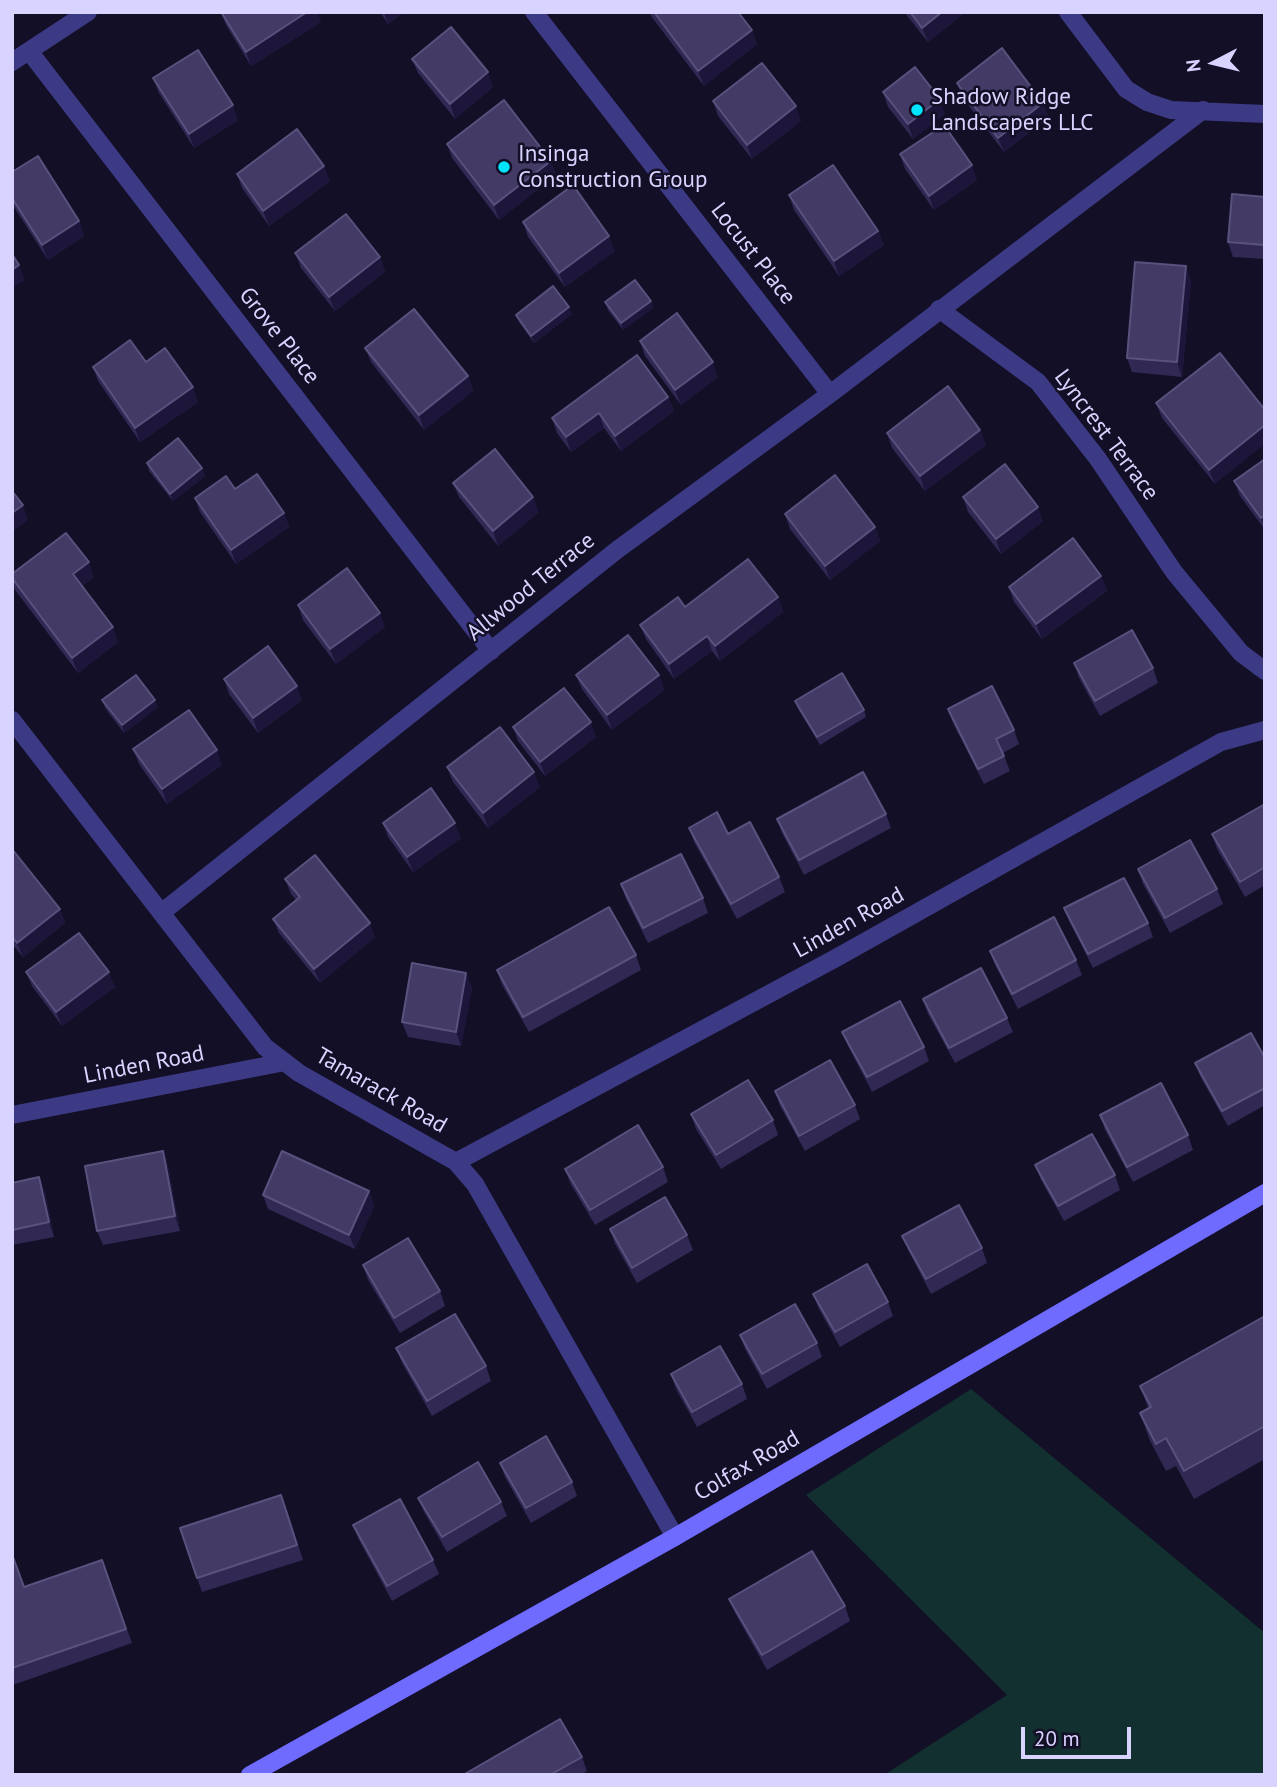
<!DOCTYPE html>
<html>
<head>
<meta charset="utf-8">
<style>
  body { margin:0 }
  #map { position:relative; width:1277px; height:1787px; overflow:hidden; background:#130f26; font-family:"PT Sans",sans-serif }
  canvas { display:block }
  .frame { position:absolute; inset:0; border:14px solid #d9d4ff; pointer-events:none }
  .north { position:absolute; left:1179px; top:28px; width:70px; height:70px; -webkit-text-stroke:5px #130f26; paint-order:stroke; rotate:263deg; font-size:19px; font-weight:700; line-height:28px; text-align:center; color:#d9d4ff }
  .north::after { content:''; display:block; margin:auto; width:24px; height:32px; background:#d9d4ff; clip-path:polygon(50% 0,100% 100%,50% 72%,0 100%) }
  .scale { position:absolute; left:1021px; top:1727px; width:110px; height:32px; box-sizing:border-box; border:4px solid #d9d4ff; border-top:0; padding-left:9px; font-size:21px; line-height:24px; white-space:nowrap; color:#d9d4ff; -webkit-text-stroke:5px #130f26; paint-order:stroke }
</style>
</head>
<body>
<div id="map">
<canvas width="1277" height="1787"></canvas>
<div class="frame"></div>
<div class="north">N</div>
<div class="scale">20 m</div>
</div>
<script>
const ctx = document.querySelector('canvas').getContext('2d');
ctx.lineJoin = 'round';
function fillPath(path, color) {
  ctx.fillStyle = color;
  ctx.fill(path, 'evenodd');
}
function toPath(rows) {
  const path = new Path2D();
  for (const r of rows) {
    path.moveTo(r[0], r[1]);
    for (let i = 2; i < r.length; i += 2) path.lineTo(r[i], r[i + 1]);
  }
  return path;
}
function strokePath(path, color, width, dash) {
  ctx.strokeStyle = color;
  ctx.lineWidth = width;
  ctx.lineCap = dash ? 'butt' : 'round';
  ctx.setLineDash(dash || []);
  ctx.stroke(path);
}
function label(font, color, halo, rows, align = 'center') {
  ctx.font = font + ' "PT Sans",sans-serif';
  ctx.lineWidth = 5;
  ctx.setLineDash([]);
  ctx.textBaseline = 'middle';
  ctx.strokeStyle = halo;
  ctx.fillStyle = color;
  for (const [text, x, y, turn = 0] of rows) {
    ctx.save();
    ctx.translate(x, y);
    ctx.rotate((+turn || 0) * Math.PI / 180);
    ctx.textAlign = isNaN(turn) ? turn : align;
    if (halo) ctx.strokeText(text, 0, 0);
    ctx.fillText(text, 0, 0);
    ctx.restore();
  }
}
const green = toPath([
  [971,1389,1265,1633,1265,1775,884,1775,1007,1695,806,1495]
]);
const street = toPath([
  [534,12,830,394],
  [1068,12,1126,89,1147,102,1171,110,1265,114],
  [29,51,491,651],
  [12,62,88,12],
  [939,309,1038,382,1098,459,1174,572,1241,653,1265,671],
  [12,720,265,1047,299,1073,456,1162,475,1184,675,1537],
  [161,913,617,550,830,394,1203,110],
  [12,1115,285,1062],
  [456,1162,836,958,1221,742,1265,730]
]);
const secondary = toPath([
  [250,1775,675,1537,1265,1193]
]);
const wall = toPath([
  [221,12,317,12,321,22,251,66,226,25],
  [380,12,404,12,388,24],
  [650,12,654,12,757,44,704,86,651,16],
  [904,12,966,12,928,42],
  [412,59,493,87,455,119,418,73],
  [153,78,238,120,194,148,159,93],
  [957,83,1043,103,1049,118,1004,152,962,97],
  [883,92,945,114,913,139,888,107],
  [713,101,801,121,752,159,718,116],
  [447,144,551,161,556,175,499,220,452,158],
  [900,154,977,180,934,210,905,169],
  [12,172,79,221,84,236,48,260,12,204],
  [237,174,330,181,269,226,242,188],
  [789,195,878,231,884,245,839,276,794,210],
  [1265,197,1265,259,1233,257,1228,242],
  [523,222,615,251,565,287,528,237],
  [295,253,380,257,385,272,335,311,301,268],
  [1191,281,1182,377,1132,372,1127,358],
  [651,301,653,308,623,330,608,310,605,302],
  [572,314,534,343,519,322,516,315],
  [640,341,718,377,681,405,645,356],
  [365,348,468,376,473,391,424,430,371,362],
  [1220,353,1215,484,1162,418,1156,403],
  [146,362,198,402,140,442,98,381,93,367],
  [668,397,674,411,621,451,604,428,571,452,557,433,552,418],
  [980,430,986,445,925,491,892,448,887,433],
  [1265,459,1265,530,1240,496,1234,481],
  [147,463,202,468,205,476,173,501,149,471],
  [453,483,539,512,498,546,459,497],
  [235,489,284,513,289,527,236,564,200,512,195,498],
  [963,497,1043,521,1001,554,968,512],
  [785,514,875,527,880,541,830,580,790,529],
  [12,574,94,577,82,586,118,642,78,673,15,590,12,581],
  [1101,576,1107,591,1042,639,1014,602,1009,587],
  [778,597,783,612,720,661,712,651,674,679,646,639,640,625,685,607],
  [298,605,385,627,336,664,303,620],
  [1074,663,1153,668,1158,683,1100,716,1079,678],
  [576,675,659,675,664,690,612,730,582,689],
  [224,679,302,700,258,733,229,694],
  [102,700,158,707,124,733,105,708],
  [795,701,864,710,866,717,820,745,798,709],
  [948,709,1014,730,1019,744,1003,753,1010,771,984,784,953,723],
  [513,727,596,737,545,776,518,741],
  [133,749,222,765,167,804,139,764],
  [447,767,540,787,488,828,453,782],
  [1265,804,1265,885,1245,897,1217,849,1212,834],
  [886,814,891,828,804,875,782,833,777,819],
  [383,823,461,838,413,872,388,837],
  [689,828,728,834,779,877,785,892,737,919,694,842],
  [12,849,60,909,65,923,23,957,12,944],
  [1138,869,1217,889,1223,904,1170,933,1143,884],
  [285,879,375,937,320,983,279,933,273,919,296,900,291,894],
  [621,884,703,898,708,913,648,943,626,899],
  [1064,908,1148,923,1153,937,1093,968,1070,923],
  [990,951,1076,960,1082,975,1018,1009,995,965],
  [636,955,641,970,529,1032,502,985,497,970],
  [26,972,115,987,62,1026,32,986],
  [466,973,472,988,461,1046,408,1037,402,1022],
  [923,999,1007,1018,1013,1032,955,1063,928,1014],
  [842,1032,924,1047,929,1061,872,1092,848,1046],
  [1265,1058,1265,1105,1228,1126,1201,1078,1195,1063],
  [775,1091,855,1105,860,1119,805,1151,780,1106],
  [691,1114,773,1120,778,1135,721,1169,696,1129],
  [1100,1115,1188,1135,1193,1150,1133,1182,1105,1130],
  [163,1151,168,1166,180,1231,103,1245,97,1231],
  [1035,1165,1115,1175,1120,1190,1064,1221,1041,1180],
  [663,1167,668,1182,595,1225,570,1183,565,1169],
  [12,1183,45,1192,54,1237,12,1245],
  [369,1191,374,1206,355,1249,268,1209,263,1195],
  [610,1229,687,1235,693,1250,637,1283,615,1244],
  [902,1236,982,1248,987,1263,931,1294,908,1250],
  [363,1265,440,1291,445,1306,400,1333,368,1280],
  [813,1294,888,1302,893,1316,840,1347,819,1309],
  [1265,1316,1265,1459,1194,1499,1176,1466,1166,1471,1150,1441,1140,1413,1148,1408,1140,1386],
  [740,1335,817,1343,822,1357,767,1389,745,1349],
  [396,1348,486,1366,491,1381,432,1416,402,1363],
  [671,1374,742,1384,747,1399,697,1427,676,1389],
  [500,1463,572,1482,577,1496,531,1523,505,1477],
  [418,1498,501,1502,507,1516,447,1552,424,1512],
  [287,1510,303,1560,202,1592,197,1578],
  [353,1525,433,1560,439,1574,392,1601,359,1540],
  [12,1557,24,1587,102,1560,132,1643,13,1685,12,1682],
  [729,1599,845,1606,850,1621,767,1670,735,1613],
  [582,1757,587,1771,581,1775,463,1775]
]);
const shadedWall = toPath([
  [307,12,317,12,321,22,251,66,246,52],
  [384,12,404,12,388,24],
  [942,12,966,12,928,42,922,28],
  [752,30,757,44,704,86,698,71],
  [488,72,493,87,455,119,450,104],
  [940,99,945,114,913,139,908,124],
  [1043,103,1049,118,1004,152,998,138],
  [233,105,238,120,194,148,189,134],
  [796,106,801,121,752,159,747,145],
  [551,161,556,175,499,220,494,205],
  [972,165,977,180,934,210,929,196],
  [324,166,330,181,269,226,263,211],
  [79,221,84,236,48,260,42,245],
  [878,231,884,245,839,276,834,261],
  [609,236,615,251,565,287,559,273],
  [380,257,385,272,335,311,329,297],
  [19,265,25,280,12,288,12,270],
  [1186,266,1191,281,1182,377,1177,362],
  [651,301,653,308,623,330,621,323],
  [569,307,572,314,534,343,531,336],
  [713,362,718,377,681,405,675,390],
  [468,376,473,391,424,430,419,415],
  [193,387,198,402,140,442,135,428],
  [668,397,674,411,621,451,615,436],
  [599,413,604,428,571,452,566,437],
  [1265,425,1265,444,1215,484,1209,470],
  [980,430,986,445,925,491,920,476],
  [202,468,205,476,173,501,170,494],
  [533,497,539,512,498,546,493,531],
  [23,505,28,520,12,532,12,513],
  [1038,507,1043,521,1001,554,996,539],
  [284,513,289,527,236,564,231,550],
  [1265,515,1265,527,1261,518],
  [875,527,880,541,830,580,825,566],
  [89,562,94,577,78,589,73,574],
  [1101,576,1107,591,1042,639,1036,624],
  [778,597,783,612,720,661,715,646],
  [380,613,385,627,336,664,330,649],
  [113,627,118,642,78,673,72,658],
  [707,636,712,651,674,679,669,664],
  [659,675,664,690,612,730,607,715],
  [297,686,302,700,258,733,253,718],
  [155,700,158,707,124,733,122,725],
  [591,722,596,737,545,776,540,762],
  [217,750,222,765,167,804,162,789],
  [534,772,540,787,488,828,483,813],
  [455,823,461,838,413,872,407,857],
  [60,909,65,923,23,957,17,943],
  [370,923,375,937,320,983,314,969],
  [109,972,115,987,62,1026,56,1012],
  [466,973,472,988,461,1046,456,1032],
  [163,1151,168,1166,180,1231,175,1216],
  [39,1177,45,1192,54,1237,49,1222],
  [369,1191,374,1206,355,1249,349,1235]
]);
const building = toPath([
  [221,12,307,12,246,52,221,12],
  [654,12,738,12,752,30,698,71,654,12],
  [910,12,942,12,922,28,910,12],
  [451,27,488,72,450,104,412,59,451,27],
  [1002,48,1043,103,998,138,957,83,1002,48],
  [198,50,233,105,189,134,153,78,198,50],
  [762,63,796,106,747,145,713,101,762,63],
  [915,67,940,99,908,124,883,92,915,67],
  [504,100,551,161,494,205,447,144,504,100],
  [944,125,972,165,929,196,900,154,944,125],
  [297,129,324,166,263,211,237,174,297,129],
  [38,156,79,221,42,245,12,198,12,172,38,156],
  [833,165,878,231,834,261,789,195,833,165],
  [573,185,609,236,559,273,523,222,573,185],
  [1232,194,1265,197,1265,245,1228,242,1232,194],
  [346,214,380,257,329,297,295,253,346,214],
  [12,254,19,265,12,270,12,254],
  [1135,262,1186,266,1177,362,1127,358,1135,262],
  [635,280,651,301,621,323,605,302,635,280],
  [553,286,569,307,531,336,516,315,553,286],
  [414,309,468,376,419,415,365,348,414,309],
  [677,313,713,362,675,390,640,341,677,313],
  [130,340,146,362,165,348,193,387,135,428,93,367,130,340],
  [1220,353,1265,410,1265,425,1209,470,1156,403,1220,353],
  [637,355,668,397,615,436,599,413,566,437,552,418,637,355],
  [948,386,980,430,920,476,887,433,948,386],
  [178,438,202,468,170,494,147,463,178,438],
  [495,449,533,497,493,531,453,483,495,449],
  [1265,459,1265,515,1261,518,1234,481,1265,459],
  [1005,464,1038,507,996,539,963,497,1005,464],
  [257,474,284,513,231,550,195,498,226,476,235,489,257,474],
  [835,475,875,527,825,566,785,514,835,475],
  [12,491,23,505,12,513,12,491],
  [66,533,89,562,73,574,113,627,72,658,12,578,12,574,66,533],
  [1073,538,1101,576,1036,624,1009,587,1073,538],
  [748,559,778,597,715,646,707,636,669,664,640,625,678,597,685,607,748,559],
  [347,568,380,613,330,649,298,605,347,568],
  [1132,630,1153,668,1095,701,1074,663,1132,630],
  [628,635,659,675,607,715,576,675,628,635],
  [268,646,297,686,253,718,224,679,268,646],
  [842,673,864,710,817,737,795,701,842,673],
  [136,675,155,700,122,725,102,700,136,675],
  [992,686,1014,730,996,739,1004,756,978,769,948,709,992,686],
  [564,688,591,722,540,762,513,727,564,688],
  [189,710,217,750,162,789,133,749,189,710],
  [500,727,534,772,483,813,447,767,500,727],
  [863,772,886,814,799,860,777,819,863,772],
  [431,788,455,823,407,857,383,823,431,788],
  [1265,804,1265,867,1240,882,1212,834,1265,804],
  [717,812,728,834,750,822,779,877,731,904,689,828,717,812],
  [1190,840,1217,889,1165,918,1138,869,1190,840],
  [12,849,60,909,17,943,12,936,12,849],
  [681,854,703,898,643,928,621,884,681,854],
  [315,855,370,923,314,969,273,919,300,897,285,879,315,855],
  [1124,878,1148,923,1088,954,1064,908,1124,878],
  [609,907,636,955,523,1017,497,970,609,907],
  [1054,917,1076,960,1012,994,990,951,1054,917],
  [79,933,109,972,56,1012,26,972,79,933],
  [412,963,466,973,456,1032,402,1022,412,963],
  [981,968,1007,1018,949,1048,923,999,981,968],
  [900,1001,924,1047,867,1077,842,1032,900,1001],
  [1251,1033,1265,1058,1265,1088,1222,1111,1195,1063,1251,1033],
  [830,1060,855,1105,799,1136,775,1091,830,1060],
  [748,1080,773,1120,716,1155,691,1114,748,1080],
  [1161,1083,1188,1135,1127,1167,1100,1115,1161,1083],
  [638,1125,663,1167,590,1210,565,1169,638,1125],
  [1092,1134,1115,1175,1058,1206,1035,1165,1092,1134],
  [163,1151,175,1216,97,1231,85,1166,163,1151],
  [282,1151,369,1191,349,1235,263,1195,282,1151],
  [39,1177,49,1222,12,1230,12,1183,39,1177],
  [665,1197,687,1235,632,1268,610,1229,665,1197],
  [959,1205,982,1248,926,1279,902,1236,959,1205],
  [408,1238,440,1291,394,1318,363,1265,408,1238],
  [867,1264,888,1302,835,1332,813,1294,867,1264],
  [795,1304,817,1343,762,1374,740,1335,795,1304],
  [455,1314,486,1366,427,1401,396,1348,455,1314],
  [1265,1316,1265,1426,1184,1471,1166,1438,1156,1444,1140,1413,1151,1407,1140,1386,1265,1316],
  [720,1346,742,1384,692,1412,671,1374,720,1346],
  [546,1436,572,1482,526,1508,500,1463,546,1436],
  [478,1462,501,1502,442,1537,418,1498,478,1462],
  [281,1495,297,1545,197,1578,180,1528,281,1495],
  [400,1499,433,1560,387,1586,353,1525,400,1499],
  [812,1551,845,1606,762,1655,729,1599,812,1551],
  [12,1557,13,1557,24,1587,102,1560,126,1629,12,1668,12,1557],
  [560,1719,582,1757,550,1775,463,1775,560,1719]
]);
const markers = [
  [917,110,7,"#00e5ff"],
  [504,167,7,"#00e5ff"]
];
const poiNames = [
  ["Shadow Ridge",931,97],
  ["Landscapers LLC",931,123],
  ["Insinga",518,154],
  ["Construction Group",518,180]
];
const streetNames = [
  ["Locust Place",753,254,52],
  ["Grove Place",279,336,52],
  ["Lyncrest Terrace",1106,435,53],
  ["Allwood Terrace",531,587,-39],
  ["Linden Road",849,923,-29],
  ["Linden Road",144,1065,-11],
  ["Tamarack Road",381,1091,30],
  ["Colfax Road",747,1466,-30]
];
fillPath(green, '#12302f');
strokePath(street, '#3d3a85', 18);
strokePath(secondary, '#6f6bff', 18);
fillPath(wall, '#312854');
fillPath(shadedWall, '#1d163a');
fillPath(building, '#433a66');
strokePath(building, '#5a527e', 2);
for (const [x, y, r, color] of markers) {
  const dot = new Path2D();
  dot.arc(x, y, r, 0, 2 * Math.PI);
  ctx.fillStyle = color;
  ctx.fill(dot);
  strokePath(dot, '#130f26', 2.5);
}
label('23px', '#d9d4ff', '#130f26', poiNames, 'left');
label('23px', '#d9d4ff', '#130f26', streetNames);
</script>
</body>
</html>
